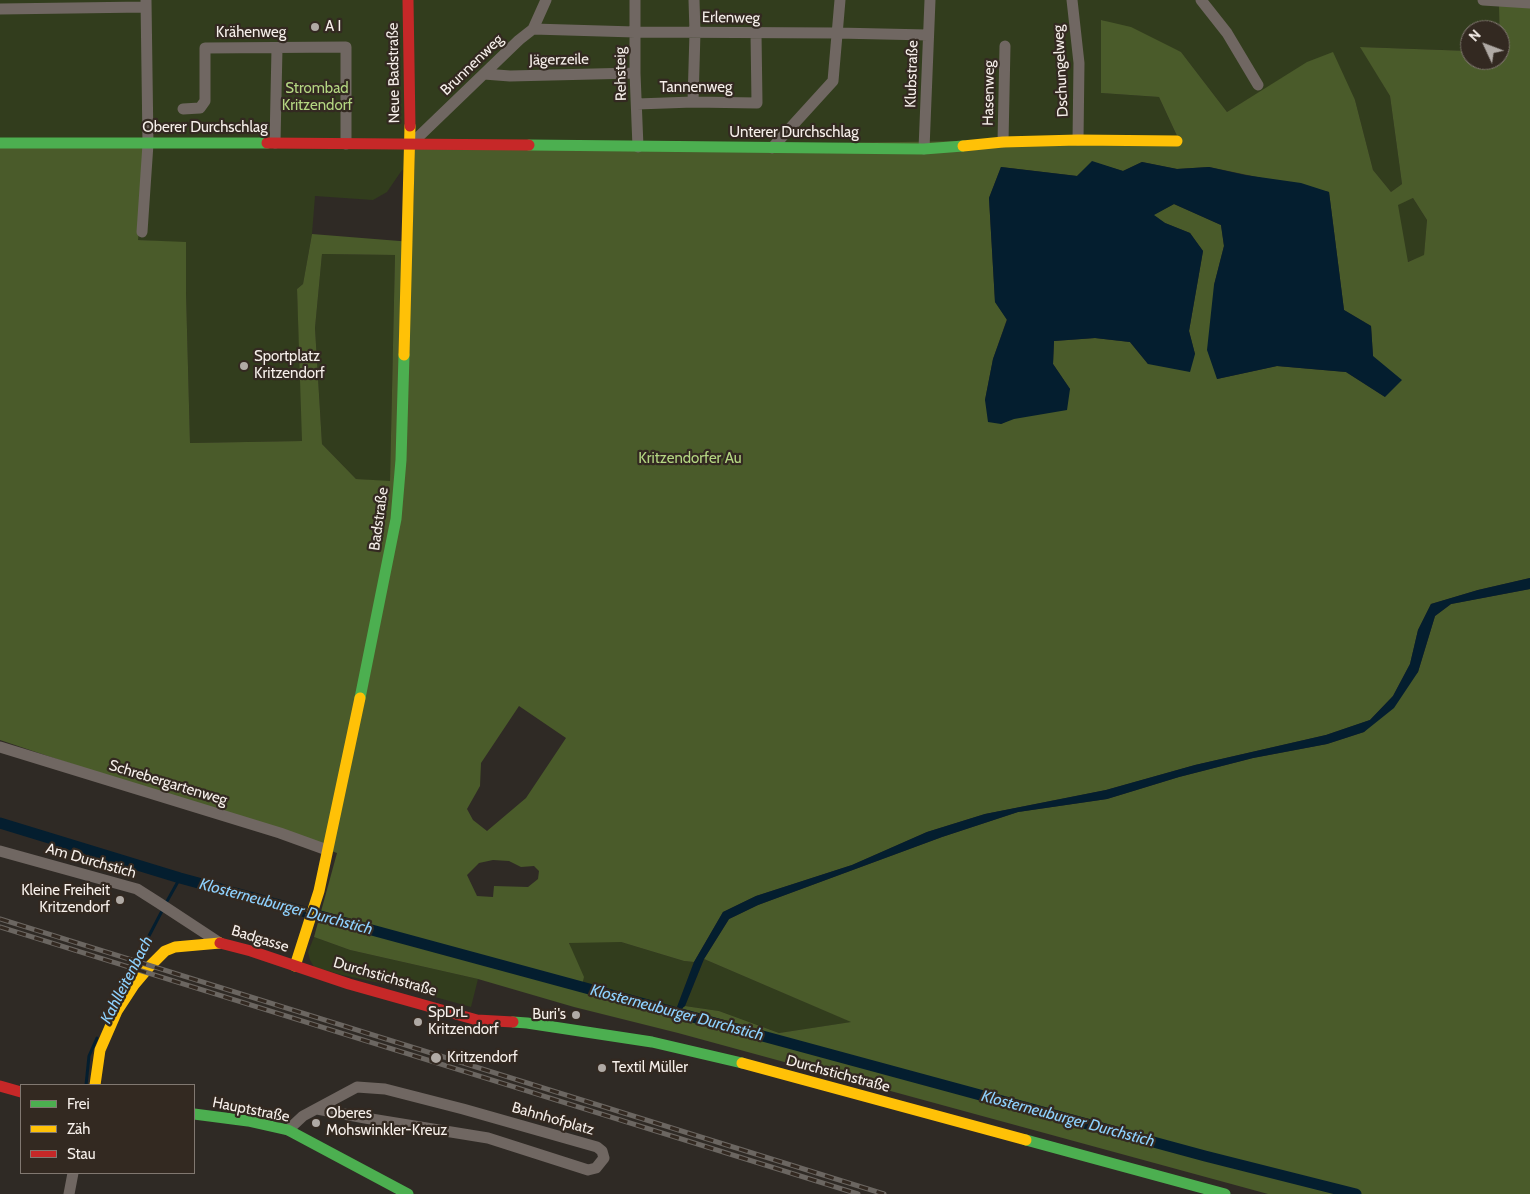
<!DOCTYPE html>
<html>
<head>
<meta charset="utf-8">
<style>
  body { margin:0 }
  #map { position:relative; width:1530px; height:1194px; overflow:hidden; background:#2f2a25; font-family:Cabin,sans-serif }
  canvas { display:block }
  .legend { position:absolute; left:20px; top:1084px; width:175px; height:90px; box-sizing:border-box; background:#332921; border:1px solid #817871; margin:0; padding:6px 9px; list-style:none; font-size:15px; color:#f6efea }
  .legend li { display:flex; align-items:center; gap:10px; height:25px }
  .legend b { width:25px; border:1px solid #817871 }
  .north { position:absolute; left:1460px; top:20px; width:50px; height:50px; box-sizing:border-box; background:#332921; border:1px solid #817871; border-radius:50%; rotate:313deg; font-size:14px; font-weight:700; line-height:20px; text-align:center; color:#f6efea }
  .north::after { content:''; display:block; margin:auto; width:18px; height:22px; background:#b0aaa5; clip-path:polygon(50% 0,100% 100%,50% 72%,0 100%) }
</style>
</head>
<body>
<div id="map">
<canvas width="1530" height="1194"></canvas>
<ul class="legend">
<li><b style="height:6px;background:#4caf50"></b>Frei</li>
<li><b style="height:6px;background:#ffc107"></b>Zäh</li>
<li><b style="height:6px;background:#c62828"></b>Stau</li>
</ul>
<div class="north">N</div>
</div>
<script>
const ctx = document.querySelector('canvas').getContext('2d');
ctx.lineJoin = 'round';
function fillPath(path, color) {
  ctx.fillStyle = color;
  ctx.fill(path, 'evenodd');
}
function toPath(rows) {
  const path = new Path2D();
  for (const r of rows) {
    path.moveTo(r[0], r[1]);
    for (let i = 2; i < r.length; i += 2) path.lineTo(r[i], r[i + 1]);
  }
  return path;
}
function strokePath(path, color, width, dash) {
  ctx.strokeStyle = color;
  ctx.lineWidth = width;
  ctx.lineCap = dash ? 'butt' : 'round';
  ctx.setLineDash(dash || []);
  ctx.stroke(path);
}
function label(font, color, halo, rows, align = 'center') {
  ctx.font = font + ' Cabin,sans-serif';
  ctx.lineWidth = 4.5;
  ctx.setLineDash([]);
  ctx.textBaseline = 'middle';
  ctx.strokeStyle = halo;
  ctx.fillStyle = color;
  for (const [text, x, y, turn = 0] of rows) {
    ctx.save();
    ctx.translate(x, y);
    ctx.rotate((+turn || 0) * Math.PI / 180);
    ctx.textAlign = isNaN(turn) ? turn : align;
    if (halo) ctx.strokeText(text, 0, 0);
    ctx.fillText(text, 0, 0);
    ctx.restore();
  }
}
const green = toPath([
  [0,0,1530,0,1499,5,1499,30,1470,30,1470,51,1361,47,1390,96,1402,184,1391,192,1373,170,1355,100,1307,63,1227,112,1181,52,1102,20,1101,93,1159,97,1178,138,402,170,387,192,373,200,315,196,312,234,303,284,297,289,303,441,190,443,186,292,186,243,138,240,0,143],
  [1413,198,1427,220,1424,256,1407,262,1397,204],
  [322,254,395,255,390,482,356,479,322,444,315,328],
  [314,937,350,950,478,979,471,1007,399,987,342,975,314,967,310,960,308,952],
  [569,942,621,942,684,961,694,962,677,1007,581,985],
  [704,959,852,1022,779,1033,719,1011,685,1006]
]);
const forest = toPath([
  [1499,5,1530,6,1530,578,1478,590,1431,604,1418,630,1410,664,1393,696,1370,720,1326,735,1195,765,1106,790,985,814,927,832,852,865,756,896,723,912,694,962,684,961,621,942,569,943,584,977,582,985,677,1007,681,1009,685,1006,719,1011,779,1033,851,1022,704,959,729,919,758,905,942,837,1018,812,1107,799,1179,777,1253,758,1327,744,1364,732,1418,672,1435,616,1451,604,1530,589,1530,1194,1268,1194,678,1033,574,1007,478,979,350,950,314,937,337,853,0,740,0,143,148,144,138,240,186,242,186,292,190,443,302,441,297,289,303,284,312,234,412,242,415,149,1178,138,1159,97,1101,93,1101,20,1131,27,1181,52,1227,112,1307,62,1333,52,1355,100,1373,170,1391,192,1402,184,1390,96,1360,47,1470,51,1470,60,1500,60],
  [1092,162,1123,171,1142,162,1177,169,1209,167,1329,192,1344,310,1371,326,1373,356,1385,397,1346,372,1277,366,1217,379,1214,285,1224,246,1221,225,1174,204,1153,215,1165,223,1190,233,1203,251,1189,331,1195,354,1148,364,1130,342,1095,338,1054,341,1053,364,1070,389,1001,424,985,400,993,359,1007,319,995,302,989,198,1001,167,1077,176],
  [1413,198,1427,220,1424,255,1408,262,1398,205],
  [322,254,395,255,390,481,356,479,322,444,315,328],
  [519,706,566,738,526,798,487,831,473,820,467,809,480,786,481,763],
  [493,860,509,861,521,867,534,866,539,871,538,879,528,887,494,886,493,897,477,896,467,875,479,863]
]);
const water = toPath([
  [1092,161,1123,171,1142,162,1177,169,1209,167,1245,175,1301,183,1329,192,1344,310,1371,326,1373,356,1402,380,1385,397,1346,372,1277,366,1217,379,1207,350,1214,285,1224,246,1221,225,1174,204,1154,215,1165,223,1190,233,1203,251,1189,331,1195,354,1190,372,1148,364,1130,342,1095,338,1054,341,1053,364,1070,389,1067,410,1014,419,1001,424,988,422,985,400,993,359,1007,320,995,302,989,198,1001,167,1077,176],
  [1530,578,1530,589,1451,604,1435,616,1418,672,1394,708,1364,732,1327,744,1253,758,1179,777,1107,799,1018,812,942,837,758,905,729,919,704,959,685,1006,681,1009,677,1007,694,962,723,912,756,896,852,865,927,832,985,814,1106,790,1195,765,1326,735,1370,720,1393,696,1410,664,1418,630,1431,604,1478,590]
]);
const stream = toPath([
  [166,903,180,878],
  [114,1003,163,909],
  [679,1013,682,1005],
  [86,1085,89,1056,97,1038]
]);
const canal = toPath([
  [0,823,180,878,1205,1156,1356,1194]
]);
const street = toPath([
  [635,0,635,73,638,147],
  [1072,0,1079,63,1078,140],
  [1201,0,1227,33,1258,85],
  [1483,0,1530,3],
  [0,9,145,7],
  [533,29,635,32,837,33,928,35],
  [484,74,510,76,635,73],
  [693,102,695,32,694,0],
  [637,104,693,102,757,103,756,33],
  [183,109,200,108,205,101,205,48,346,47,346,144],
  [1003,142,1005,46],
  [275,143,277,48],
  [410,145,519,40,533,29,546,0],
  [772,148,833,81,840,0],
  [924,149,930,0],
  [142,232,148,144,146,0],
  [0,747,280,833,327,850],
  [0,851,137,889,159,903,220,943],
  [288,1130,303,1116,357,1087,385,1089,463,1109,597,1147,602,1151,604,1158,596,1168,588,1170,488,1138,365,1118,317,1109],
  [69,1194,73,1173]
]);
const fast = toPath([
  [0,143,267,143],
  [529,145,924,149,963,146],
  [360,698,396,519,401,460,404,355],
  [513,1022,527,1023,652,1042,742,1063],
  [194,1114,248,1121,288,1130,408,1194],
  [1026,1140,1225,1194]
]);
const slow = toPath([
  [963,146,1003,142,1078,140,1177,141],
  [404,355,410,126],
  [295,966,319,891,360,698],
  [742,1063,1026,1140],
  [95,1085,100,1050,117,1011,134,985,150,966,165,951,175,947,220,943]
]);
const jam = toPath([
  [408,0,410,126],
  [267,143,529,145],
  [220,943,251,951,349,984,477,1020,513,1022],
  [0,1086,21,1092]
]);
const rail = toPath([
  [0,919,884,1194],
  [0,927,858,1194]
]);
const markers = [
  [315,27,5,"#b0aaa5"],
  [244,366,5,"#b0aaa5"],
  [120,900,5,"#b0aaa5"],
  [576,1015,5,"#b0aaa5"],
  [418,1022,5,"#b0aaa5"],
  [436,1058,6,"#b0aaa5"],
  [602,1068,5,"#b0aaa5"],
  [316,1123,5,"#b0aaa5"]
];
const streetNames = [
  ["Erlenweg",731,18,1],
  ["Krähenweg",251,33],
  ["Jägerzeile",559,60,-1],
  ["Brunnenweg",472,65,-44],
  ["Dschungelweg",1061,71,-93],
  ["Neue Badstraße",394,73,-91],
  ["Rehsteig",621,74,-91],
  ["Klubstraße",912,74,-88],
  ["Tannenweg",696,88],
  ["Hasenweg",989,93,-89],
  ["Oberer Durchschlag",205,128],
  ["Unterer Durchschlag",794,133],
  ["Badstraße",379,519,-82],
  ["Schrebergartenweg",168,783,17],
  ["Am Durchstich",91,861,16],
  ["Badgasse",260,939,17],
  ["Durchstichstraße",385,977,16],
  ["Durchstichstraße",838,1074,15],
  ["Hauptstraße",251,1110,11],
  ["Bahnhofplatz",553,1119,16]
];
const poiNames = [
  ["A I",325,27],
  ["Sportplatz",254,357],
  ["Kritzendorf",254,374],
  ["Kleine Freiheit",110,891,"right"],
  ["Kritzendorf",110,908,"right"],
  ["SpDrL",428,1013],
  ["Kritzendorf",428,1030],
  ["Buri's",566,1015,"right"],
  ["Kritzendorf",447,1058],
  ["Textil Müller",612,1068],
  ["Oberes",326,1114],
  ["Mohswinkler-Kreuz",326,1131]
];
const parkNames = [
  ["Strombad",317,89],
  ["Kritzendorf",317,106],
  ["Kritzendorfer Au",690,459]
];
const waterNames = [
  ["Klosterneuburger Durchstich",286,907,15],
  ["Kahlleitenbach",127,980,-63],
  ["Klosterneuburger Durchstich",677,1013,15],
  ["Klosterneuburger Durchstich",1068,1119,15]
];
fillPath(green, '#323d1d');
fillPath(forest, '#4a5b2a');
fillPath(water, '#041e2f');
strokePath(stream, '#041e2f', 3);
strokePath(canal, '#041e2f', 11);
strokePath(street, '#706762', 11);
strokePath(fast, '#4caf50', 11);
strokePath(slow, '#ffc107', 11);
strokePath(jam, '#c62828', 11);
strokePath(rail, '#6b6661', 5);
strokePath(rail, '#332921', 3, [9]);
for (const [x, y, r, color] of markers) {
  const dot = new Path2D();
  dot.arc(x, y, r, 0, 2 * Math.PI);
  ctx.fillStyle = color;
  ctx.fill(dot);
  strokePath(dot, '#332921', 2);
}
label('15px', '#f6efea', '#332921', streetNames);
label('15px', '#f6efea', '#332921', poiNames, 'left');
label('15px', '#b4d682', '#332921', parkNames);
label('italic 16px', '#8ed1fe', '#332921', waterNames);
</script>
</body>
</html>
